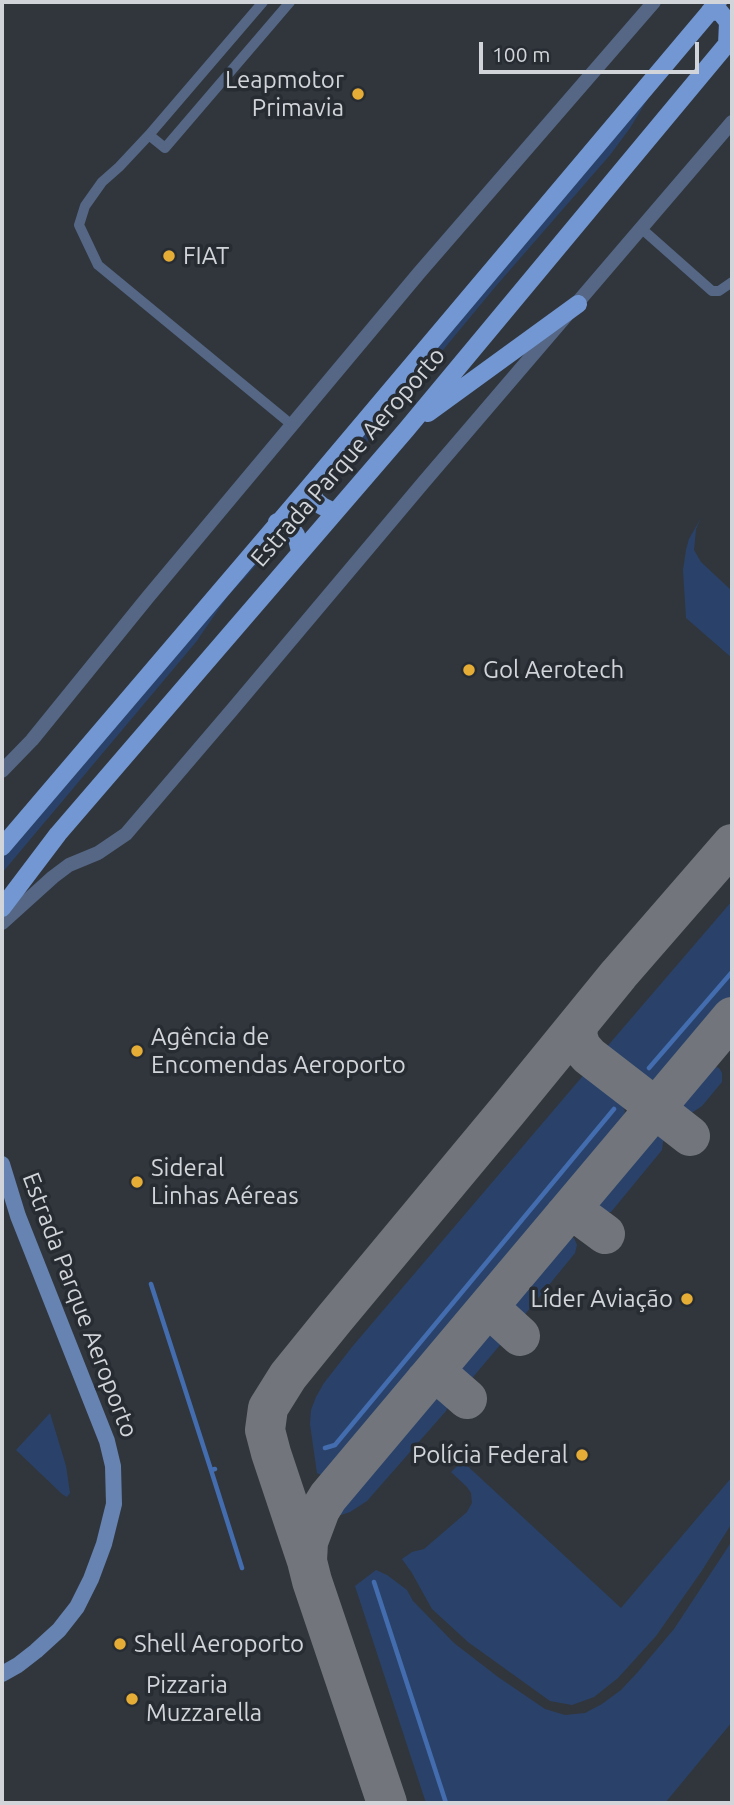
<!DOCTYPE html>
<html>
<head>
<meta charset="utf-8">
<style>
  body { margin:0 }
  #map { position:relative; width:734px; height:1805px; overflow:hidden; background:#31363d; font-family:Ubuntu,sans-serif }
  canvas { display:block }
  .frame { position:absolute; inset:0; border:4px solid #d1d4d8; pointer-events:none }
  .scale { position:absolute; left:479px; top:42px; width:220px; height:32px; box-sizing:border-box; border:4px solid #d1d4d8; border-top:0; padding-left:9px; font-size:21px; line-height:24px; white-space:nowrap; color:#d1d4d8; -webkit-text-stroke:5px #272c33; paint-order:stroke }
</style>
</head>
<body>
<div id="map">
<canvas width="734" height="1805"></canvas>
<div class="frame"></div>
<div class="scale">100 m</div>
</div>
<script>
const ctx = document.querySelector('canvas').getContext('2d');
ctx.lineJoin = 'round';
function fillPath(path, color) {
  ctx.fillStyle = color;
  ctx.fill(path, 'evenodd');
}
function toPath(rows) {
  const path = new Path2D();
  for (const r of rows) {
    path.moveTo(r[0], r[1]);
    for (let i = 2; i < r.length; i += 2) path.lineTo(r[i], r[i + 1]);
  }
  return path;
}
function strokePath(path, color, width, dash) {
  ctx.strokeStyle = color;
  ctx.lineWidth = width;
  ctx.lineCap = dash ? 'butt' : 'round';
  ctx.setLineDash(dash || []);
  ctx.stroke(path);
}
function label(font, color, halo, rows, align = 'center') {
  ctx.font = font + ' Ubuntu,sans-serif';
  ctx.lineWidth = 7;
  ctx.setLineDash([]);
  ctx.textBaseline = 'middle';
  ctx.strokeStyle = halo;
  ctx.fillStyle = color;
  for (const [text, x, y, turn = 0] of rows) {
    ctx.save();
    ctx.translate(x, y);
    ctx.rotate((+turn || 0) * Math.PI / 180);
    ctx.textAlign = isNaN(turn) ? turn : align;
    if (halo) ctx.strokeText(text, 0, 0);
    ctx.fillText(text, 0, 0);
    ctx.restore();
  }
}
const green = toPath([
  [704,31,649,97,630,128,610,155,496,286,327,490,326,481,376,421,404,380],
  [701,518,696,529,694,550,701,562,732,591,732,658,686,618,683,570,686,550,689,539],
  [275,533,280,539,227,597,196,642,2,873,2,854],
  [732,901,732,997,662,1079,652,1084,643,1084,634,1080,614,1061,605,1049],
  [713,1066,719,1068,722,1073,722,1082,702,1106,693,1112,687,1114,677,1113,670,1109,705,1067],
  [587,1071,607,1087,620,1101,625,1111,622,1122,327,1472,321,1475,317,1473,310,1424,311,1410,316,1397,324,1383,352,1347],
  [657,1126,660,1128,664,1134,662,1150,611,1212,602,1212,598,1209,595,1203,596,1196],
  [566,1237,574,1238,577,1245,575,1253,522,1318,517,1319,511,1316,507,1310,507,1301,512,1293,558,1240],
  [487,1332,496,1333,501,1338,500,1345,468,1383,458,1378,456,1369,457,1360,477,1336],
  [432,1391,440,1393,448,1400,448,1406,446,1411,367,1501,350,1512,341,1515,335,1513,331,1508,425,1394],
  [50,1413,66,1466,70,1493,67,1497,62,1494,16,1450],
  [462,1461,621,1608,732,1477,732,1523,701,1572,656,1636,618,1678,594,1697,572,1705,550,1701,468,1642,432,1609,412,1573,402,1559,412,1552,424,1549,467,1512,472,1503,471,1493,467,1487,451,1472],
  [732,1541,732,1722,665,1803,426,1803,355,1586,376,1570,387,1575,407,1590,413,1601,454,1643,498,1677,545,1709,565,1715,585,1713,602,1704,621,1690,637,1673,674,1629]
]);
const stream = toPath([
  [649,1068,732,972],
  [151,1284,211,1470,215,1469],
  [325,1448,335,1445,614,1109],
  [211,1470,242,1568],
  [374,1582,446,1803]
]);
const taxiway = toPath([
  [579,1023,577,1035,581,1047,589,1056,646,1100],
  [661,1101,661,1110,667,1118,690,1136],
  [565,1215,578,1214,605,1234],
  [481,1315,486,1314,497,1315,520,1336],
  [426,1380,435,1377,444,1379,467,1399],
  [307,1561,308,1542,320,1510,328,1497,732,1017],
  [387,1803,312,1581,307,1561,271,1453,265,1430,268,1408,288,1376,335,1318,508,1110,619,974,732,844]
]);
const minor = toPath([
  [263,2,149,135,119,167,102,182,85,206,79,225,98,265,292,425],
  [149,135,165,148,290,2],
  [642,229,712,291,719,291,732,282]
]);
const tertiary = toPath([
  [2,771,32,740,148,597,419,273,654,2],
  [2,923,53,877,69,865,98,853,126,834,232,710,423,483,732,122]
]);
const secondary = toPath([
  [2,1164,18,1216,107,1441,113,1466,114,1504,104,1544,91,1579,77,1607,59,1630,36,1651,18,1665,2,1674]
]);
const primary = toPath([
  [710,11,720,12,728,22,727,45],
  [428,413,578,304],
  [309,487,316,501,322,506,334,512],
  [277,522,291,528,296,535,300,551],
  [2,847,309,487,718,2],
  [2,908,58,834,406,430,732,38]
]);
const markers = [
  [358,94,7,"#e6ad36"],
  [169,256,7,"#e6ad36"],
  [469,670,7,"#e6ad36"],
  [137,1051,7,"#e6ad36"],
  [137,1182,7,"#e6ad36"],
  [687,1299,7,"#e6ad36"],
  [582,1455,7,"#e6ad36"],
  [120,1644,7,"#e6ad36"],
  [132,1699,7,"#e6ad36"]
];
const poiNames = [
  ["Leapmotor",344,80,"right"],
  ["Primavia",344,108,"right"],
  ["FIAT",183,256],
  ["Gol Aerotech",483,670],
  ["Agência de",151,1037],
  ["Encomendas Aeroporto",151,1065],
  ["Sideral",151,1168],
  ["Linhas Aéreas",151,1196],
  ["Líder Aviação",673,1299,"right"],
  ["Polícia Federal",568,1455,"right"],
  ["Shell Aeroporto",134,1644],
  ["Pizzaria",146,1685],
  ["Muzzarella",146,1713]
];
const streetNames = [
  ["Estrada Parque Aeroporto",348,457,-49],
  ["Estrada Parque Aeroporto",80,1305,69]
];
fillPath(green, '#2a4269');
strokePath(stream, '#436daf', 4.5);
strokePath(taxiway, '#72767c', 40);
strokePath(minor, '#556785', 10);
strokePath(tertiary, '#556785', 14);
strokePath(secondary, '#6683b1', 16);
strokePath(primary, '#7297d2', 18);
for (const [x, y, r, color] of markers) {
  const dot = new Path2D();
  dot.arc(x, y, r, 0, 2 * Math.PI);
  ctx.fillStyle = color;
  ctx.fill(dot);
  strokePath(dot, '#272c33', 2.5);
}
label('24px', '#d1d4d8', '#272c33', poiNames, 'left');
label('24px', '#d1d4d8', '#272c33', streetNames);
</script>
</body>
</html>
